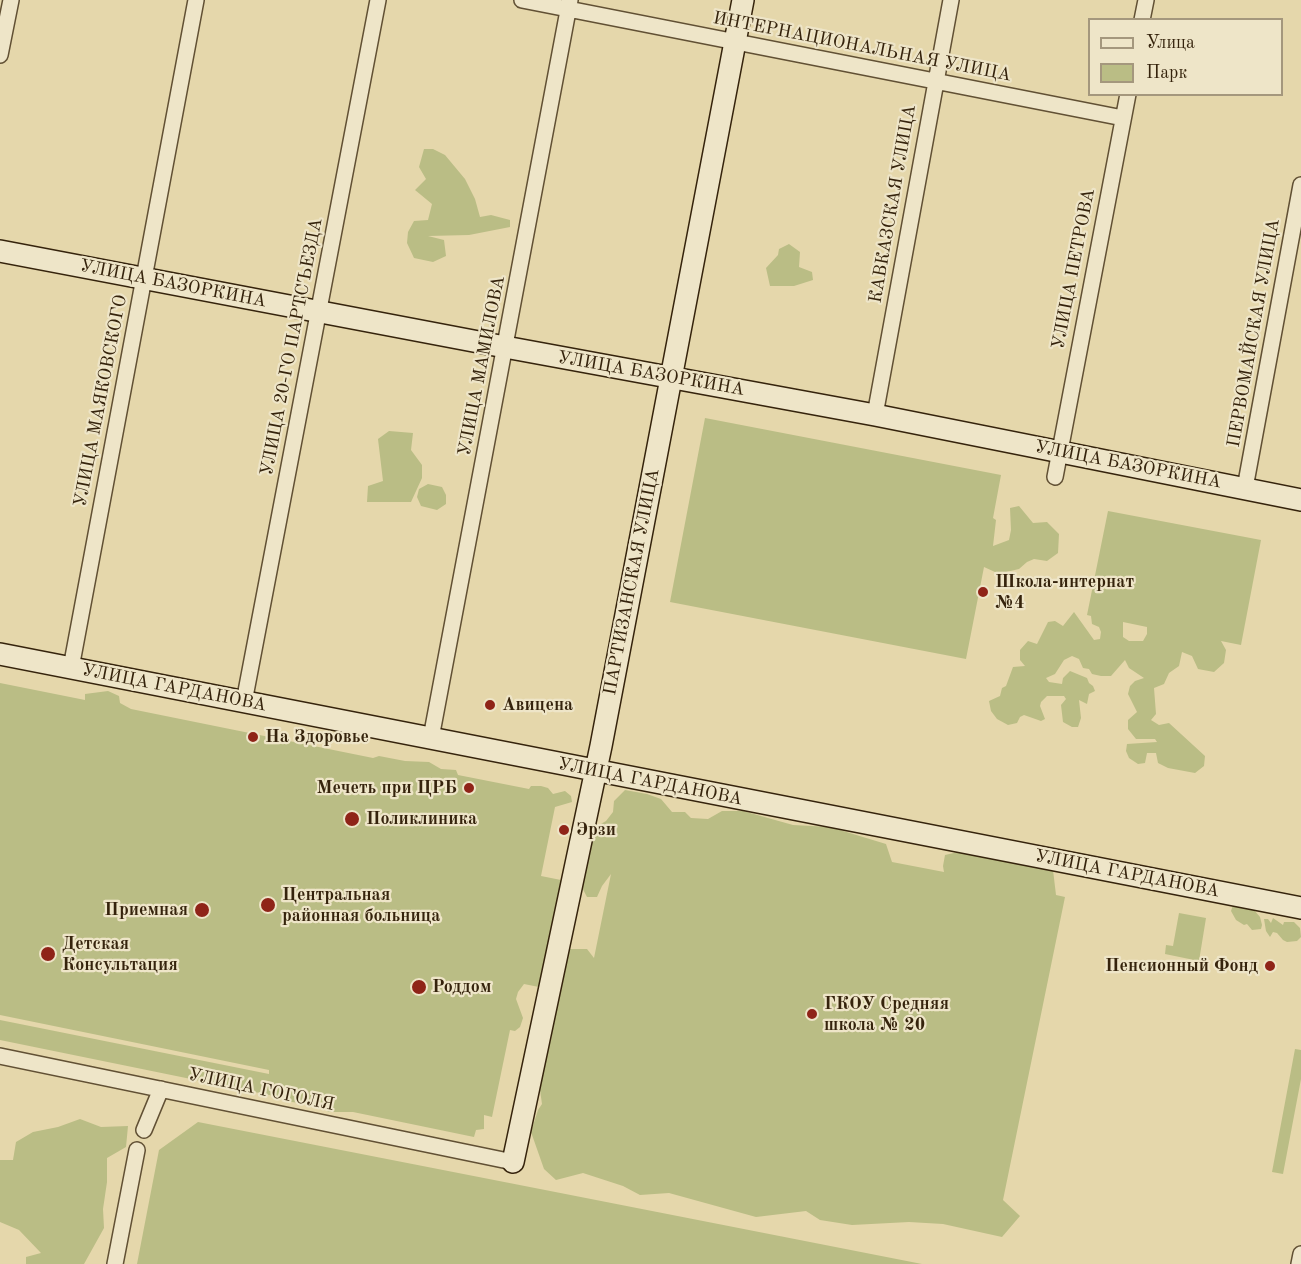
<!DOCTYPE html>
<html>
<head>
<meta charset="utf-8">
<style>
  body { margin:0 }
  #map { position:relative; width:1301px; height:1264px; overflow:hidden; background:#e5d7ab; font-family:"Old Standard TT",serif }
  canvas { display:block }
  .legend { position:absolute; left:1088px; top:18px; width:195px; height:78px; box-sizing:border-box; background:#eee5c8; border:2px solid #a4977d; margin:0; padding:8px 10px; list-style:none; font-size:18px; color:#35230c }
  .legend li { display:flex; align-items:center; gap:12px; height:30px }
  .legend b { width:30px; border:2px solid #a4977d }
</style>
</head>
<body>
<div id="map">
<canvas width="1301" height="1264"></canvas>
<ul class="legend">
<li><b style="height:8px;background:#eee5c8"></b>Улица</li>
<li><b style="height:16px;background:#babd85"></b>Парк</li>
</ul>
</div>
<script>
const ctx = document.querySelector('canvas').getContext('2d');
ctx.lineJoin = 'round';
function fillPath(path, color) {
  ctx.fillStyle = color;
  ctx.fill(path, 'evenodd');
}
function toPath(rows) {
  const path = new Path2D();
  for (const r of rows) {
    path.moveTo(r[0], r[1]);
    for (let i = 2; i < r.length; i += 2) path.lineTo(r[i], r[i + 1]);
  }
  return path;
}
function strokePath(path, color, width, dash) {
  ctx.strokeStyle = color;
  ctx.lineWidth = width;
  ctx.lineCap = dash ? 'butt' : 'round';
  ctx.setLineDash(dash || []);
  ctx.stroke(path);
}
function label(font, color, halo, rows, align = 'center') {
  ctx.font = font + ' "Old Standard TT",serif';
  ctx.lineWidth = 4.5;
  ctx.setLineDash([]);
  ctx.textBaseline = 'middle';
  ctx.strokeStyle = halo;
  ctx.fillStyle = color;
  for (const [text, x, y, turn = 0] of rows) {
    ctx.save();
    ctx.translate(x, y);
    ctx.rotate((+turn || 0) * Math.PI / 180);
    ctx.textAlign = isNaN(turn) ? turn : align;
    if (halo) ctx.strokeText(text, 0, 0);
    ctx.fillText(text, 0, 0);
    ctx.restore();
  }
}
const green = toPath([
  [424,149,433,149,445,155,465,179,475,199,480,217,491,215,510,220,510,227,469,235,428,236,444,240,446,256,433,262,414,258,407,243,408,232,414,221,428,220,432,204,415,190,426,179,419,167],
  [789,244,800,252,799,267,812,272,813,280,794,286,770,286,766,268,778,255,779,249],
  [705,418,1001,475,993,518,996,520,993,546,1009,540,1011,530,1010,508,1019,506,1033,523,1047,522,1059,534,1058,553,1047,561,1034,559,1027,562,1019,569,1006,572,995,572,984,567,966,659,670,602],
  [389,431,413,433,411,450,422,465,422,478,411,502,367,502,368,486,383,481,378,439],
  [428,484,442,487,446,495,446,504,437,510,421,506,417,497,419,489],
  [1108,511,1261,540,1241,645,1221,641,1226,650,1224,663,1214,672,1198,669,1192,656,1182,652,1179,666,1169,673,1164,684,1154,688,1156,714,1151,720,1159,725,1169,723,1205,756,1204,766,1195,773,1168,768,1158,763,1156,753,1147,753,1145,763,1138,764,1129,758,1126,751,1127,744,1157,742,1155,739,1136,739,1128,729,1128,720,1137,712,1128,694,1130,686,1135,681,1144,678,1129,668,1125,660,1111,676,1101,676,1092,674,1089,669,1083,668,1079,659,1072,656,1064,660,1055,674,1046,678,1049,682,1062,684,1063,678,1070,671,1087,678,1089,683,1093,686,1095,691,1089,694,1087,704,1079,700,1081,718,1078,727,1072,727,1063,722,1061,705,1066,699,1064,696,1047,696,1041,702,1040,706,1045,719,1041,721,1024,715,1020,717,1017,723,1008,725,997,719,991,711,989,701,1000,696,1002,688,1006,686,1013,667,1025,666,1020,660,1020,650,1028,641,1037,644,1048,622,1055,621,1063,626,1074,612,1094,640,1100,639,1101,632,1099,627,1092,624,1091,616,1087,615],
  [1123,622,1147,627,1147,634,1143,641,1129,641,1123,637],
  [0,683,85,700,85,694,108,691,119,696,120,703,131,709,373,758,379,756,405,761,429,762,441,769,456,770,458,775,529,789,531,786,541,786,548,788,553,794,565,791,571,796,572,802,555,807,541,876,566,881,544,988,524,984,518,992,516,999,523,1018,520,1027,515,1031,510,1030,492,1117,484,1115,484,1129,476,1130,474,1137,353,1112,328,1112,324,1106,284,1101,279,1097,0,1040,0,1020,269,1074,269,1070,0,1015],
  [625,790,647,794,661,799,672,812,685,812,691,818,708,819,722,811,743,811,793,825,830,827,886,844,892,862,944,872,943,866,945,855,958,852,987,855,1009,863,1036,865,1053,870,1056,895,1065,897,1003,1200,1020,1216,1002,1237,943,1224,909,1222,852,1225,820,1220,806,1211,756,1217,669,1193,640,1195,623,1186,583,1173,556,1180,544,1169,531,1132,538,1110,542,1104,540,1090,542,1079,542,1056,551,1040,554,1014,568,949,587,949,594,958,611,874,602,886,597,897,587,897,576,876,592,829,606,821,613,812,614,801],
  [1234,902,1254,907,1254,910,1260,917,1262,925,1261,929,1252,930,1247,924,1244,925,1236,920,1231,911],
  [1179,913,1206,918,1199,961,1165,954,1166,945,1173,946],
  [1273,918,1283,925,1284,922,1294,922,1300,928,1301,937,1297,941,1287,942,1283,940,1277,933,1273,932,1270,937,1266,931,1264,919,1268,919,1271,923],
  [1295,1049,1301,1050,1301,1079,1283,1174,1272,1172],
  [80,1119,101,1127,128,1126,126,1147,107,1158,107,1182,103,1209,104,1228,84,1264,26,1264,26,1257,41,1253,19,1230,0,1222,0,1160,13,1160,16,1142,33,1132,58,1127],
  [198,1122,540,1189,922,1264,137,1264,159,1150]
]);
const street = toPath([
  [522,0,1123,118],
  [1142,20,1146,0],
  [0,55,11,0],
  [875,415,951,0],
  [1055,477,1128,94],
  [1245,488,1301,185],
  [71,668,196,0],
  [244,702,378,0],
  [431,738,570,0],
  [0,1056,513,1162],
  [144,1130,161,1089],
  [115,1264,137,1150],
  [1299,1264,1301,1254]
]);
const secondary = toPath([
  [0,251,505,347,875,415,1301,500],
  [0,654,1301,908],
  [513,1162,601,746,743,0]
]);
const markers = [
  [983,592,6,"#8f2418"],
  [490,705,6,"#8f2418"],
  [253,737,6,"#8f2418"],
  [469,788,6,"#8f2418"],
  [352,819,8,"#8f2418"],
  [564,830,6,"#8f2418"],
  [268,905,8,"#8f2418"],
  [202,910,8,"#8f2418"],
  [48,954,8,"#8f2418"],
  [1270,966,6,"#8f2418"],
  [419,987,8,"#8f2418"],
  [812,1014,6,"#8f2418"]
];
const streetNames = [
  ["ИНТЕРНАЦИОНАЛЬНАЯ УЛИЦА",862,47,11],
  ["КАВКАЗСКАЯ УЛИЦА",893,204,-80],
  ["УЛИЦА ПЕТРОВА",1074,269,-79],
  ["УЛИЦА БАЗОРКИНА",173,284,11],
  ["ПЕРВОМАЙСКАЯ УЛИЦА",1254,333,-80],
  ["УЛИЦА 20-ГО ПАРТСЪЕЗДА",292,347,-79],
  ["УЛИЦА МАМИЛОВА",482,366,-79],
  ["УЛИЦА БАЗОРКИНА",651,374,10],
  ["УЛИЦА МАЯКОВСКОГО",101,401,-79],
  ["УЛИЦА БАЗОРКИНА",1128,465,11],
  ["ПАРТИЗАНСКАЯ УЛИЦА",632,582,-79],
  ["УЛИЦА ГАРДАНОВА",174,688,11],
  ["УЛИЦА ГАРДАНОВА",650,782,11],
  ["УЛИЦА ГАРДАНОВА",1127,874,11],
  ["УЛИЦА ГОГОЛЯ",261,1090,12]
];
const poiNames = [
  ["Школа-интернат",995,582],
  ["№4",995,603],
  ["Авицена",502,705],
  ["На Здоровье",265,737],
  ["Мечеть при ЦРБ",457,788,"right"],
  ["Поликлиника",366,819],
  ["Эрзи",576,830],
  ["Центральная",282,895],
  ["районная больница",282,916],
  ["Приемная",188,910,"right"],
  ["Детская",62,944],
  ["Консультация",62,965],
  ["Пенсионный Фонд",1258,966,"right"],
  ["Роддом",432,987],
  ["ГКОУ Средняя",824,1004],
  ["школа № 20",824,1025]
];
fillPath(green, '#babd85');
strokePath(street, '#615034', 18);
strokePath(secondary, '#35230c', 24);
strokePath(street, '#eee5c8', 15);
strokePath(secondary, '#eee5c8', 21);
for (const [x, y, r, color] of markers) {
  const dot = new Path2D();
  dot.arc(x, y, r, 0, 2 * Math.PI);
  ctx.fillStyle = color;
  ctx.fill(dot);
  strokePath(dot, '#eee5c8', 2);
}
label('18px', '#35230c', '#eee5c8', streetNames);
label('bold 18px', '#35230c', '#eee5c8', poiNames, 'left');
</script>
</body>
</html>
